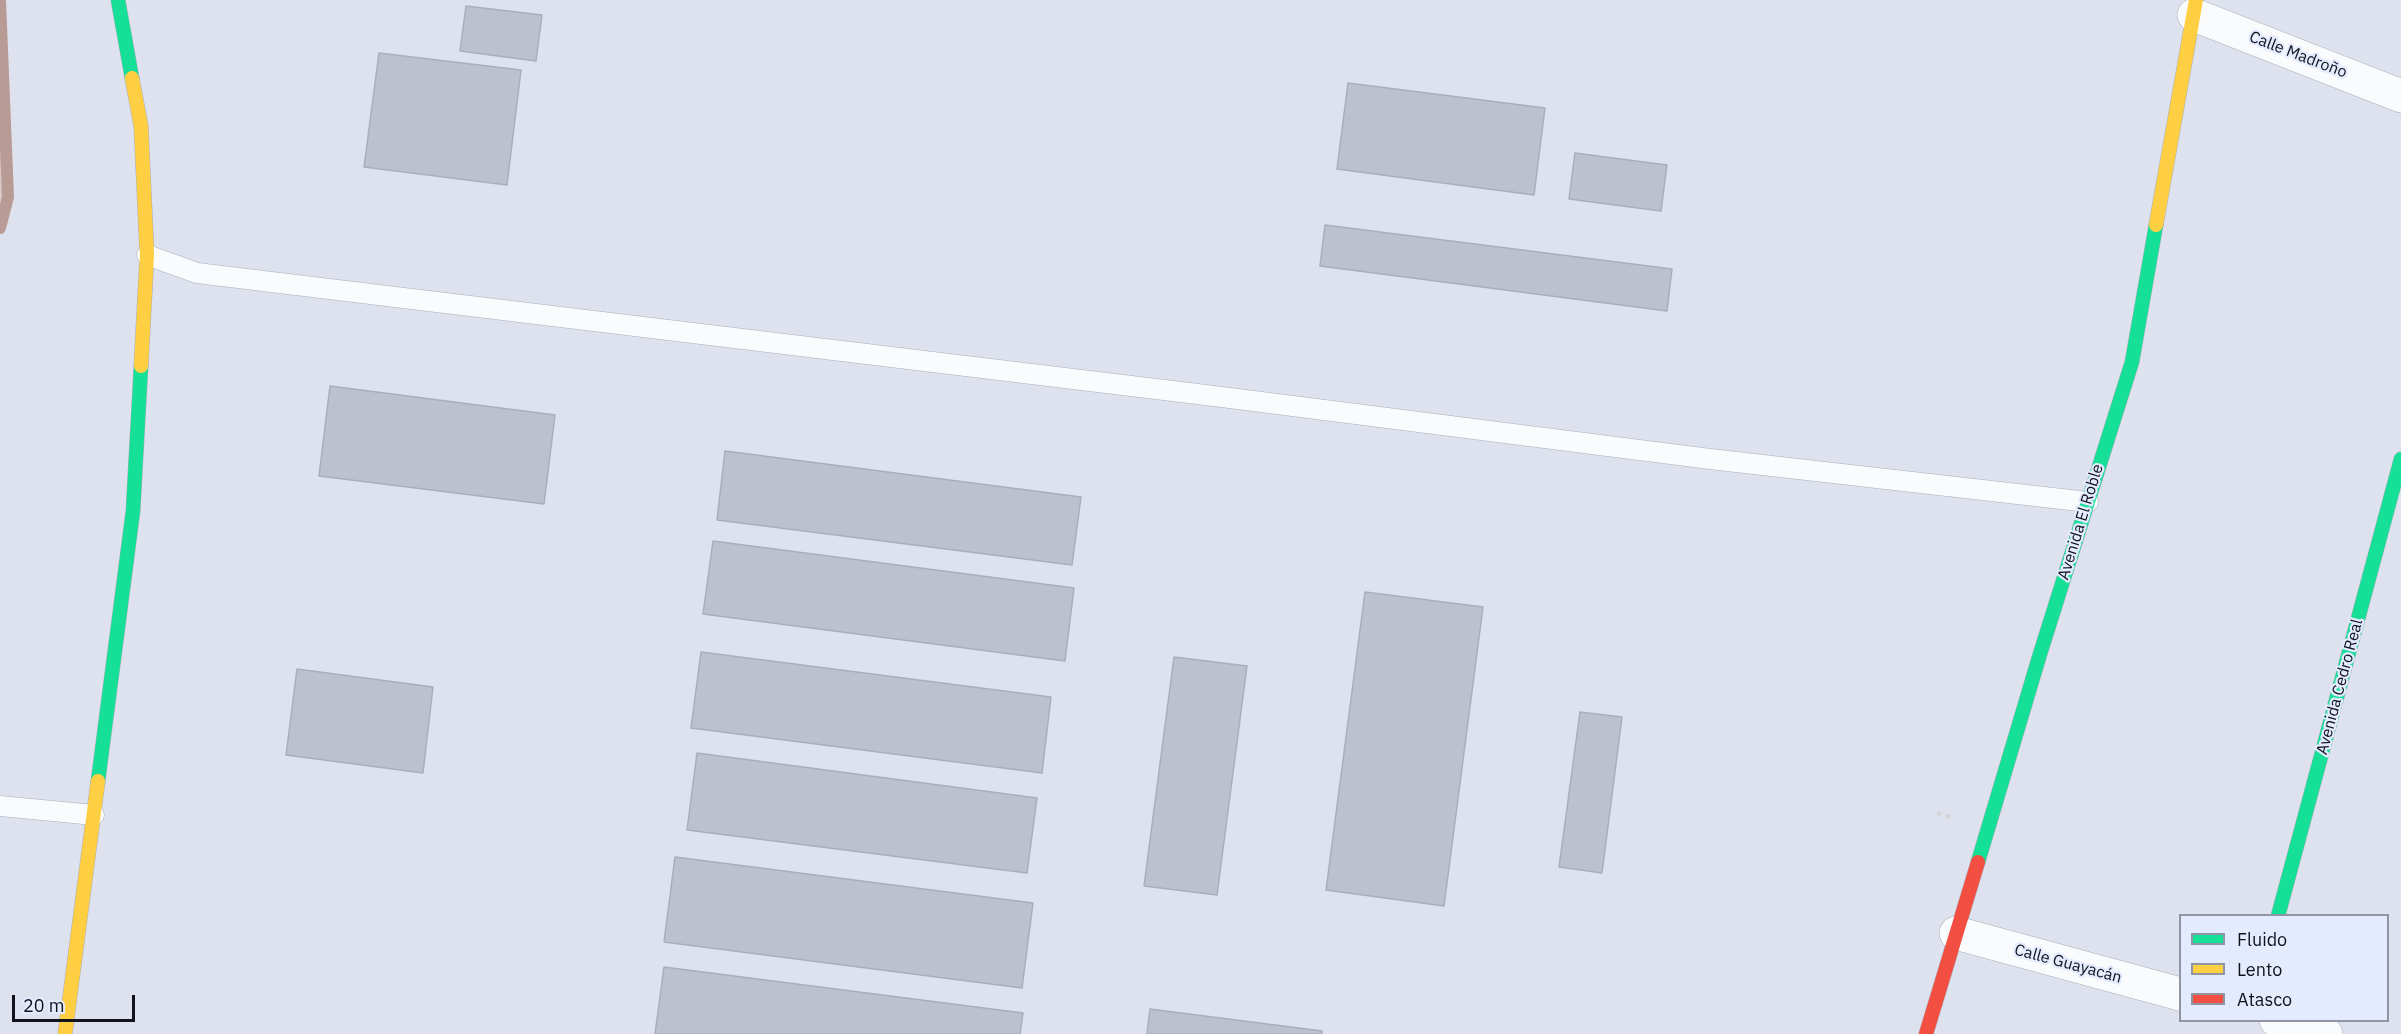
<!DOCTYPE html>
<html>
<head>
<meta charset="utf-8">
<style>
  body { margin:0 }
  #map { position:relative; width:2401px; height:1034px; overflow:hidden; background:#dde2ee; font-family:"IBM Plex Sans",sans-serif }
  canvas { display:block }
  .legend { position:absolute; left:2179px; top:914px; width:210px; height:108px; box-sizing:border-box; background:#e4ebfe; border:2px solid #8f95a3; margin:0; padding:8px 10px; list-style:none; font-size:18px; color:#10131b }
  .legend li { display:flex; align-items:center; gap:12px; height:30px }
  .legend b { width:30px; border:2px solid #8f95a3 }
  .scale { position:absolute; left:12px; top:995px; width:123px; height:27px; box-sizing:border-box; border:3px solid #10131b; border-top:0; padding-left:8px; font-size:18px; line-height:21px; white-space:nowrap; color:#10131b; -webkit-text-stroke:4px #e4ebfe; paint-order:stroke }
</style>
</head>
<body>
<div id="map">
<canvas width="2401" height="1034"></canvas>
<ul class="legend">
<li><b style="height:8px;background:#16e098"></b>Fluido</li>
<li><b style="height:8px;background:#ffcf43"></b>Lento</li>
<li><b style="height:8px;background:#f24e42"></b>Atasco</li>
</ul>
<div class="scale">20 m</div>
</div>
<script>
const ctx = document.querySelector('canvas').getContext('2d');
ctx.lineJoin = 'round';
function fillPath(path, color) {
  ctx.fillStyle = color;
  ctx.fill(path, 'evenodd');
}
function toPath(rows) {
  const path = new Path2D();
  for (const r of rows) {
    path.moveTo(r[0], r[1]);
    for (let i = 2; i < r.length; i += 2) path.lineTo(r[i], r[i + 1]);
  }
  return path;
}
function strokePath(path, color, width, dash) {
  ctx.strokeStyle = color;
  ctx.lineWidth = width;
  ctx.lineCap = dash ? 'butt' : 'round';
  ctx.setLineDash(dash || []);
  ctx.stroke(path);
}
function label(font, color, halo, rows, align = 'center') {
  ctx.font = font + ' "IBM Plex Sans",sans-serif';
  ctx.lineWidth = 4.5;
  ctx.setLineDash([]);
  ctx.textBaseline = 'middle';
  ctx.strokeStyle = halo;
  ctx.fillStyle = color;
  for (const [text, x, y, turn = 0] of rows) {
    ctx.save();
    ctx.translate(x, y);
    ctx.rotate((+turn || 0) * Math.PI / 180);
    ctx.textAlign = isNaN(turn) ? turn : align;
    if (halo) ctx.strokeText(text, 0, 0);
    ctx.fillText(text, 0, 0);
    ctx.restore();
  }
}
const green = toPath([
  [0,138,8,197,0,228]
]);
const stream = toPath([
  [0,0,8,197,0,228]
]);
const building = toPath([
  [466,6,542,15,536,61,460,51,466,6],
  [379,53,521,70,507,185,364,167,379,53],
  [1348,83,1545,108,1534,195,1337,169,1348,83],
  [1575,153,1667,165,1661,211,1569,199,1575,153],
  [1325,225,1672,269,1667,311,1320,266,1325,225],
  [330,386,555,415,544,504,319,476,330,386],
  [725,451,1081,497,1072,565,717,520,725,451],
  [713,541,1074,588,1065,661,703,614,713,541],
  [1365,592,1483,607,1444,906,1326,890,1365,592],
  [701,652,1051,697,1042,773,691,728,701,652],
  [1174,657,1247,666,1217,895,1144,886,1174,657],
  [297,669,433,687,423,773,286,755,297,669],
  [1580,712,1622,717,1602,873,1559,867,1580,712],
  [697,753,1037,798,1027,873,687,830,697,753],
  [675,857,1033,903,1022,988,664,942,675,857],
  [664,967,1023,1013,1020,1034,655,1034,664,967],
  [1150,1009,1322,1031,1322,1034,1147,1034,1150,1009]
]);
const path = toPath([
  [1937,813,1951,817]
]);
const lane = toPath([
  [147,255,197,273,1222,397,1710,459,2088,502],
  [0,806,94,815]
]);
const street = toPath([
  [2194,15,2401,96],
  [1956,933,2180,994],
  [2276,1020,2326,1034]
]);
const fast = toPath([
  [118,0,132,78],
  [98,781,133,511,141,366],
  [1978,862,2040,654,2132,362,2156,225],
  [2278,916,2401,459]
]);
const slow = toPath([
  [132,78,141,126,147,255,141,366],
  [2156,225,2196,0],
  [65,1034,98,781]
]);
const jam = toPath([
  [1926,1034,1978,862]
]);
const streetNames = [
  ["Calle Madroño",2298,55,21],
  ["Avenida El Roble",2081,522,-73],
  ["Avenida Cedro Real",2340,687,-75],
  ["Calle Guayacán",2068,964,15]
];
fillPath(green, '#dccaca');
strokePath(stream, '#b99b96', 12);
fillPath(building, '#bcc1ce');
strokePath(building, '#aaaeb8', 1.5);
strokePath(lane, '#aaaeb8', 21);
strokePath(street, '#aaaeb8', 34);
strokePath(fast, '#aaaeb8', 15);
strokePath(slow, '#aaaeb8', 15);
strokePath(jam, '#aaaeb8', 15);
strokePath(path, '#d2d3d6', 4, [4.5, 4.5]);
strokePath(lane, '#fafbfc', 20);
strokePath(street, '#fafbfc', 33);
strokePath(fast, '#16e098', 14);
strokePath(slow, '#ffcf43', 14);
strokePath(jam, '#f24e42', 14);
label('16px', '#10131b', '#e4ebfe', streetNames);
</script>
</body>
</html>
